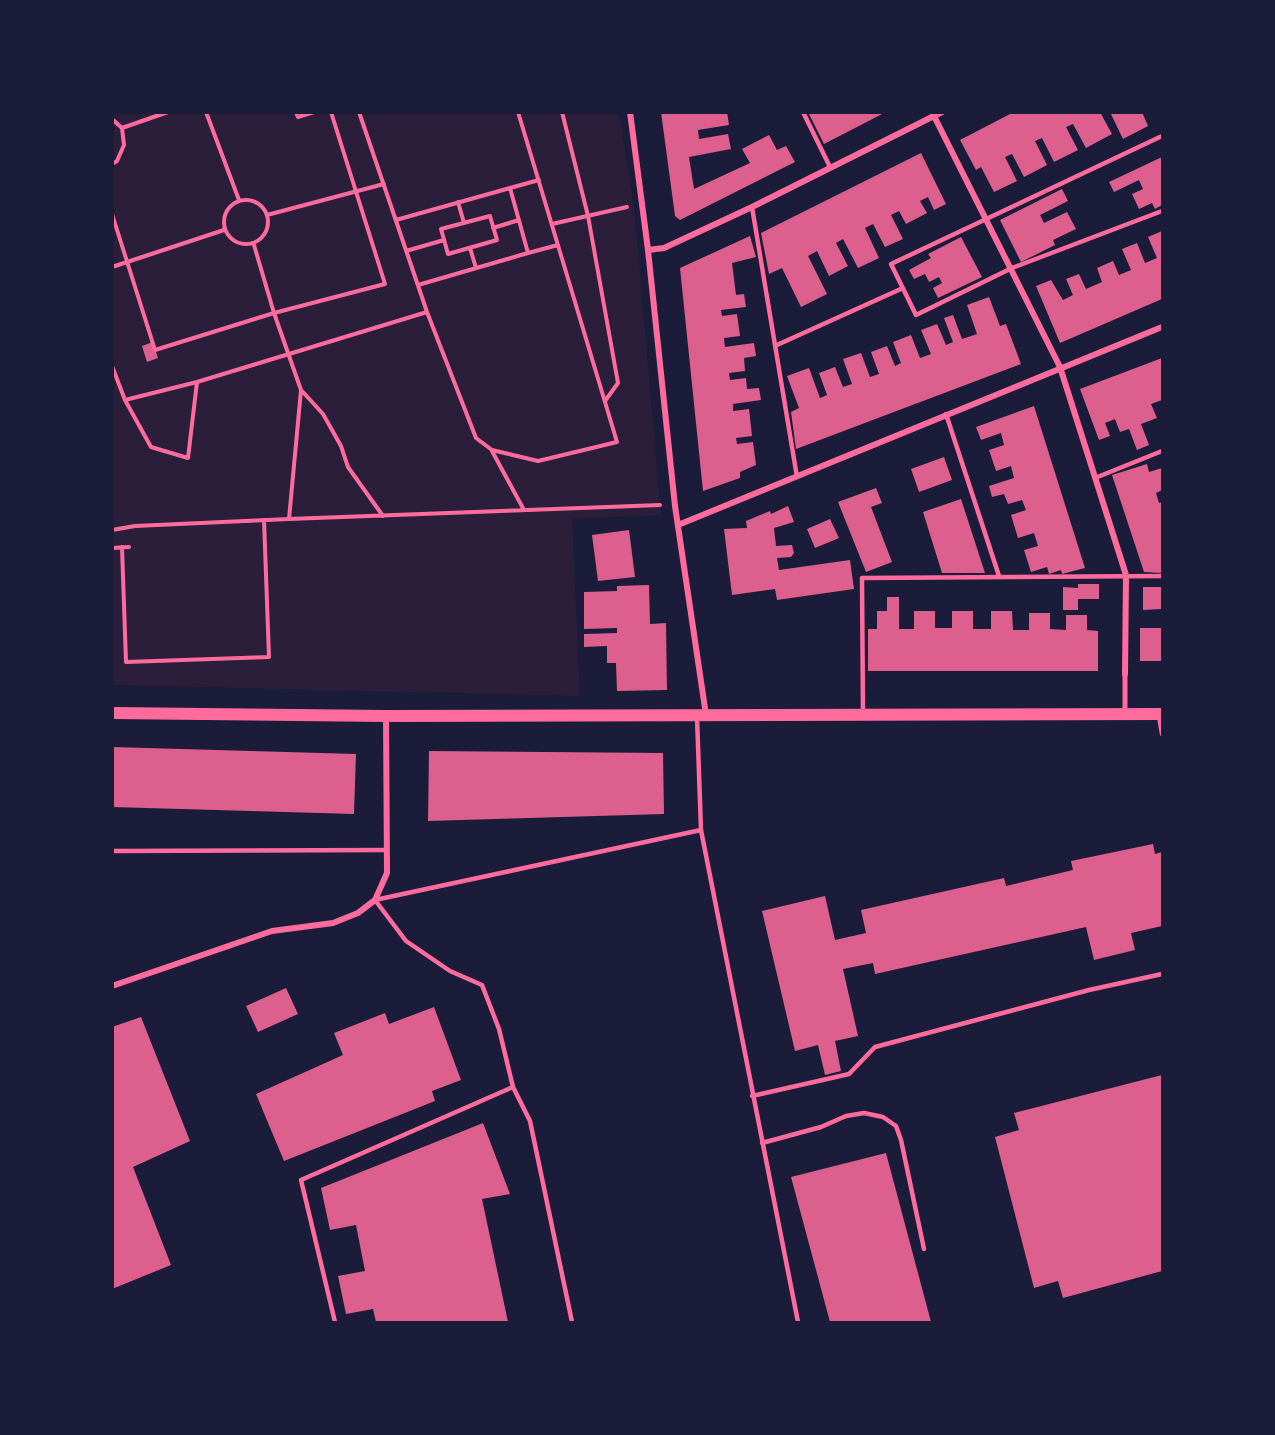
<!DOCTYPE html>
<html>
<head>
<meta charset="utf-8">
<style>
  body { margin:0 }
  #map { position:relative; width:1275px; height:1435px; overflow:hidden; background:#1b1b3a; font-family:"Crimson Pro",serif }
  canvas { display:block }
  .frame { position:absolute; inset:0; border:114px solid #1b1b3a; pointer-events:none }
</style>
</head>
<body>
<div id="map">
<canvas width="1275" height="1435"></canvas>
<div class="frame"></div>
</div>
<script>
const ctx = document.querySelector('canvas').getContext('2d');
ctx.lineJoin = 'round';
function fillPath(path, color) {
  ctx.fillStyle = color;
  ctx.fill(path, 'evenodd');
}
function toPath(rows) {
  const path = new Path2D();
  for (const r of rows) {
    if (r.length === 3) {
      path.moveTo(r[0] + r[2], r[1]);
      path.arc(r[0], r[1], r[2], 0, 2 * Math.PI);
      continue;
    }
    path.moveTo(r[0], r[1]);
    for (let i = 2; i < r.length; i += 2) path.lineTo(r[i], r[i + 1]);
  }
  return path;
}
function strokePath(path, color, width, dash) {
  ctx.strokeStyle = color;
  ctx.lineWidth = width;
  ctx.lineCap = dash ? 'butt' : 'round';
  ctx.setLineDash(dash || []);
  ctx.stroke(path);
}
const green = toPath([
  [113,113,619,113,634,206,661,515,572,519,580,696,113,685]
]);
const building = toPath([
  [661,112,727,112,729,125,698,130,699,139,728,134,731,149,689,157,694,189,750,163,742,149,769,135,777,150,786,146,795,162,680,220,675,216],
  [808,112,886,112,824,144],
  [1014,112,1100,112,1112,134,1086,148,1073,124,1066,127,1078,150,1054,162,1042,138,1035,141,1047,165,1024,177,1012,154,1005,157,1017,181,994,192,981,167,976,170,960,140],
  [1110,112,1142,112,1148,126,1123,139],
  [921,153,946,204,934,210,928,197,920,201,927,213,906,224,899,211,891,215,903,239,885,247,873,224,865,228,879,258,858,268,843,239,836,243,848,266,829,276,817,251,808,256,827,294,801,307,782,268,769,274,761,233],
  [1162,157,1162,205,1155,209,1152,203,1139,209,1132,194,1143,189,1139,180,1114,192,1109,182],
  [1062,189,1068,201,1040,215,1044,223,1067,212,1076,229,1053,240,1055,245,1021,262,1000,220],
  [1162,231,1162,299,1060,343,1036,286,1051,280,1063,300,1073,295,1066,279,1079,274,1086,289,1102,282,1097,268,1113,261,1119,275,1131,270,1122,249,1137,243,1145,263,1157,258,1148,237],
  [750,236,756,257,732,263,736,295,744,294,746,307,721,310,722,316,737,314,740,336,724,338,725,347,754,343,756,356,744,358,745,371,729,373,730,380,746,378,747,389,759,388,761,400,733,404,733,411,749,409,752,436,736,438,737,444,753,442,756,465,740,472,740,478,703,491,680,268],
  [961,237,982,277,938,298,933,288,942,283,939,277,929,282,925,274,914,279,909,270,931,258,928,254],
  [989,297,1000,326,1006,324,1021,364,796,449,791,412,799,408,787,376,809,368,820,398,827,395,819,373,835,367,843,387,852,384,843,359,861,353,870,377,879,374,871,352,887,346,895,366,901,363,893,342,911,335,920,358,931,354,921,330,937,324,946,345,953,342,944,318,953,315,962,339,977,334,967,305],
  [153,342,158,358,147,362,142,346],
  [1162,358,1162,400,1151,404,1157,418,1141,424,1149,445,1137,450,1129,429,1120,432,1115,419,1105,423,1110,436,1099,440,1080,389],
  [1034,406,1085,568,1062,574,1061,570,1049,574,1047,567,1031,572,1024,550,1038,546,1034,533,1018,538,1011,515,1026,510,1022,500,1008,504,1004,494,992,497,989,486,1014,478,1011,466,996,471,989,450,1004,445,1001,433,981,440,976,427],
  [944,457,952,480,919,492,911,469],
  [1147,464,1149,472,1162,468,1162,490,1156,493,1159,503,1162,502,1162,573,1144,572,1112,475],
  [876,488,882,503,871,507,892,562,866,572,838,502],
  [961,499,985,573,942,573,923,512],
  [788,506,794,522,774,528,776,546,792,545,794,553,791,557,777,558,779,570,850,560,854,589,777,600,775,589,732,595,724,529,747,528,746,521,770,511,771,514],
  [830,519,839,538,815,548,807,529],
  [629,530,635,577,598,581,592,535],
  [1078,584,1099,584,1099,599,1078,599,1078,610,1063,610,1063,587,1078,588],
  [649,585,650,624,666,623,667,690,617,691,616,663,607,663,607,646,584,647,584,634,617,633,617,628,584,629,584,592,617,591,617,586],
  [1143,587,1162,587,1162,609,1143,610],
  [887,597,899,597,899,629,914,629,914,611,935,611,935,628,952,628,952,611,973,611,973,629,991,629,991,611,1012,611,1013,630,1029,630,1029,613,1050,613,1050,629,1066,630,1066,615,1087,615,1087,630,1098,631,1098,671,868,671,868,629,877,629,877,611,887,611],
  [1140,628,1162,628,1162,661,1140,661],
  [112,747,356,754,354,814,112,807],
  [429,751,663,753,664,814,428,821],
  [1153,844,1155,854,1162,852,1162,926,1131,933,1135,950,1094,960,1086,927,875,974,873,963,843,969,858,1036,835,1041,841,1071,825,1075,818,1045,795,1051,762,911,825,896,835,940,866,933,861,910,1004,878,1006,886,1073,870,1071,861],
  [286,988,298,1014,258,1032,246,1006],
  [434,1007,461,1080,432,1091,435,1101,284,1161,256,1094,343,1055,334,1033,385,1013,389,1024],
  [141,1017,190,1141,133,1167,171,1265,112,1289,112,1027],
  [1162,1075,1162,1271,1063,1298,1058,1281,1034,1288,995,1137,1019,1130,1014,1113],
  [483,1123,510,1194,482,1199,508,1322,376,1322,373,1309,346,1314,338,1276,365,1271,356,1225,330,1230,321,1188],
  [886,1153,931,1322,830,1322,791,1177]
]);
const path = toPath([
  [206,112,239,200],
  [296,112,298,117,314,112],
  [359,112,427,312,476,438,492,450,538,461,617,442,518,112],
  [562,112,588,216,618,383,605,401],
  [112,119,122,128,124,145,117,161,112,164],
  [122,128,168,112],
  [510,188,539,180],
  [246,222,22],
  [458,202,464,223],
  [112,214,155,350,274,313,385,284,331,112],
  [267,215,384,184],
  [490,216,497,240,448,254,441,229,490,216],
  [396,220,510,188,528,253,418,285],
  [552,224,627,207],
  [493,228,519,220],
  [254,245,274,313,301,390,289,519],
  [470,248,476,268],
  [406,251,444,240],
  [528,253,558,245],
  [112,267,224,230],
  [112,366,125,400,151,447,188,458,197,382],
  [302,391,323,414,341,446,348,467,383,516],
  [125,400,197,382,427,312],
  [492,451,524,510],
  [112,530,135,526,289,519,660,505],
  [122,547,126,662,269,657,264,520],
  [112,548,129,547]
]);
const service = toPath([
  [803,112,830,167],
  [1162,136,891,264,916,315,1012,268,1162,211],
  [752,207,797,477],
  [777,345,903,288],
  [946,414,999,576],
  [1095,478,1162,451],
  [863,714,862,578,1162,576],
  [1159,716,1162,734],
  [697,717,701,830,798,1322],
  [112,851,387,850],
  [752,1096,849,1074,875,1047,1089,990,1162,974],
  [762,1143,821,1127,846,1116,864,1113,883,1117,896,1126,901,1140,924,1249],
  [335,1322,301,1180,513,1087],
  [572,1322,530,1121,513,1087,499,1029,482,985,450,971,406,941,375,900,701,830]
]);
const pedestrian = toPath([
  [1125,674,1125,713]
]);
const minor = toPath([
  [630,112,648,250,675,506,706,715],
  [932,112,1060,367,1126,575,1125,674],
  [648,250,664,248,752,207,942,112],
  [678,525,1162,327],
  [112,986,272,931,333,923,358,913,375,900,387,873,386,716]
]);
const secondary = toPath([
  [112,713,386,716,1162,714]
]);
fillPath(green, '#2a1e3b');
fillPath(building, '#dd5f8e');
strokePath(path, '#ff6b9d', 4);
strokePath(service, '#ff6b9d', 4.5);
strokePath(pedestrian, '#ff6b9d', 5);
strokePath(minor, '#ff6b9d', 6);
strokePath(secondary, '#ff6b9d', 12);
</script>
</body>
</html>
